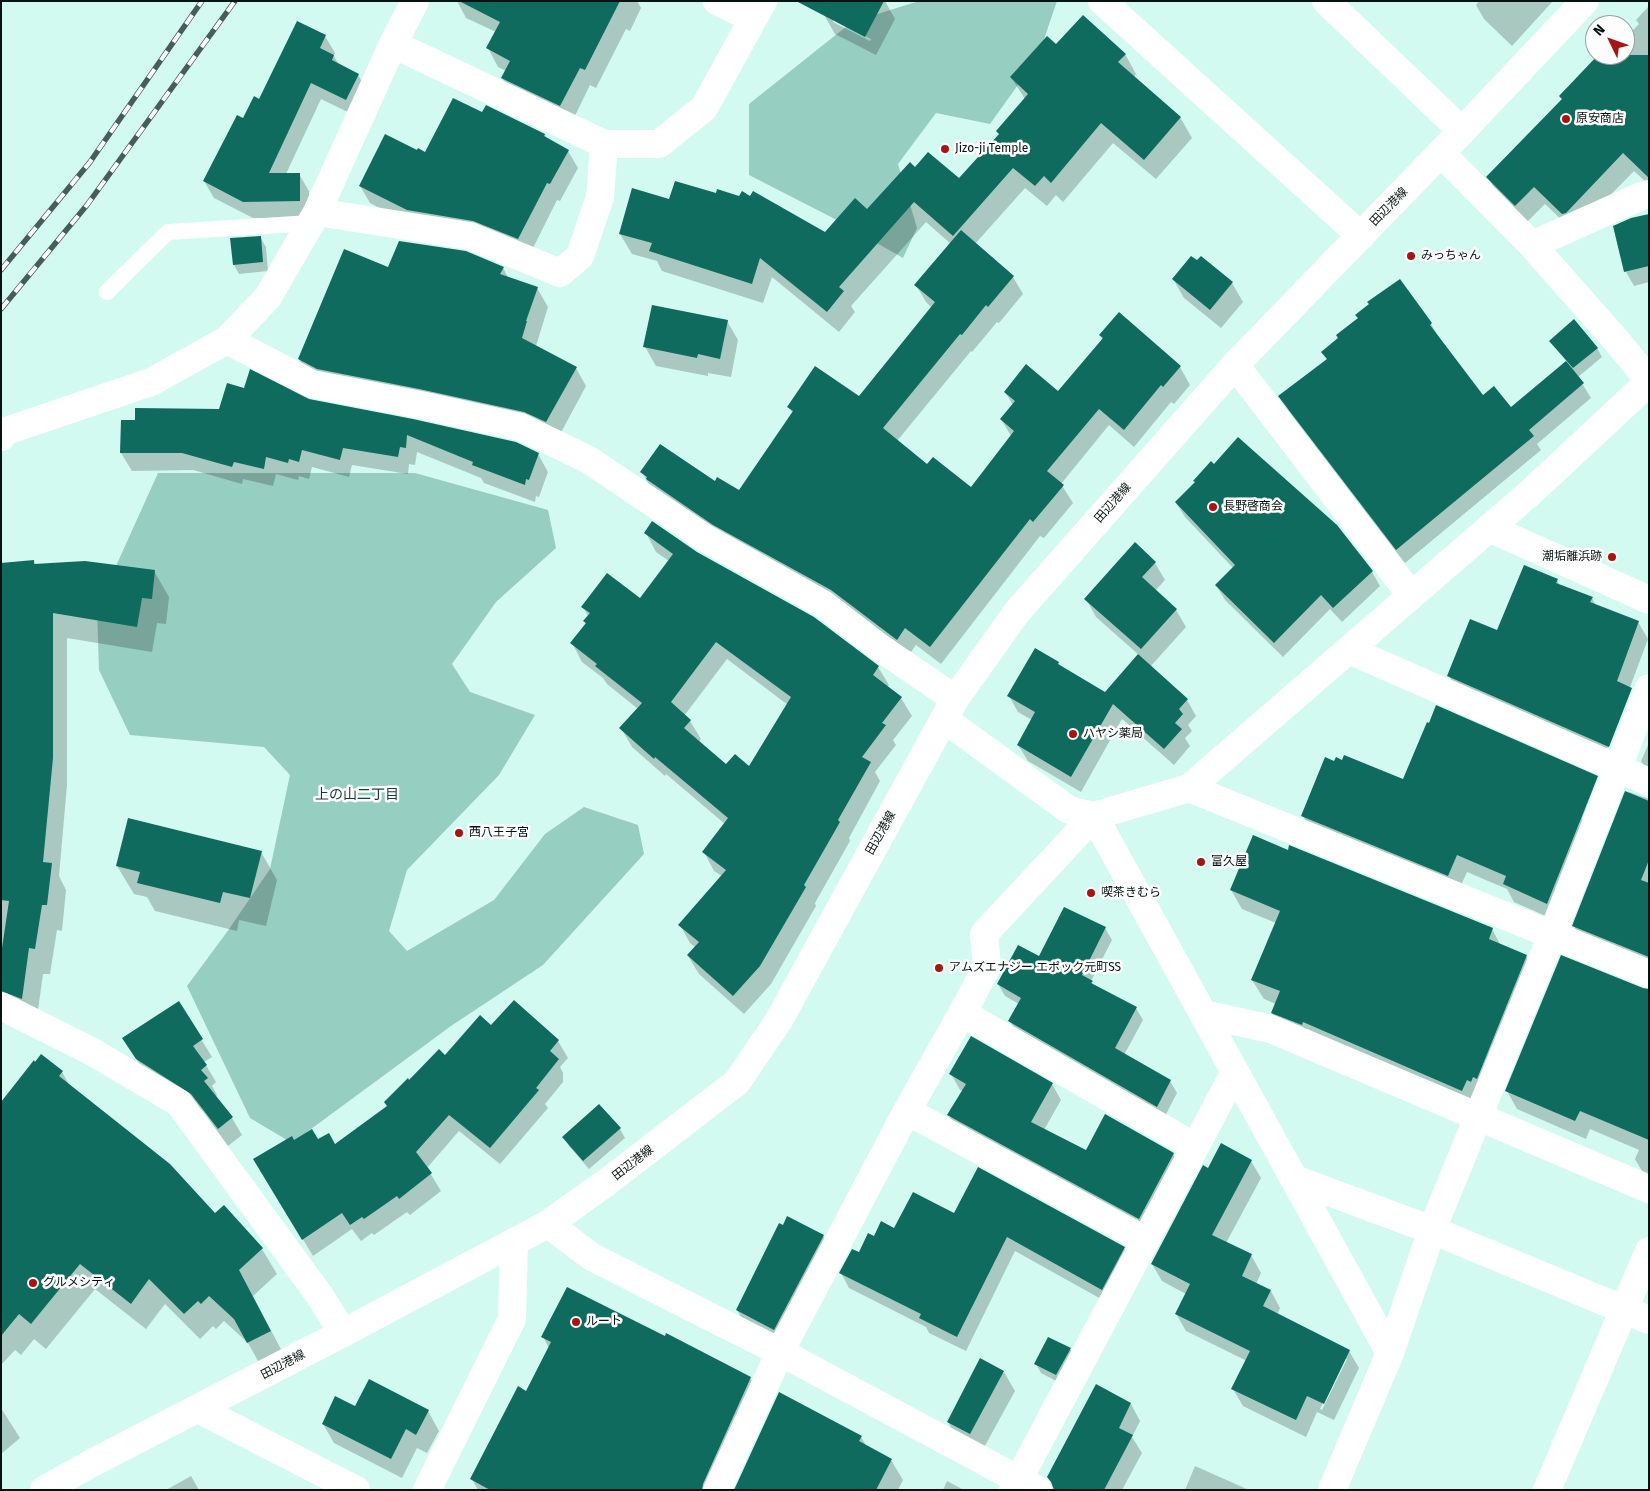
<!DOCTYPE html>
<html>
<head>
<meta charset="utf-8">
<style>
  body { margin:0 }
  #map { position:relative; width:1650px; height:1491px; overflow:hidden; background:#d3faf1; font-family:"Fira Sans",sans-serif }
  canvas { display:block }
  .frame { position:absolute; inset:0; border:2px solid #061411; pointer-events:none }
  .north { position:absolute; left:1585px; top:15px; width:50px; height:50px; box-sizing:border-box; background:#fdfdfd; border:1px solid #9aa09f; border-radius:50%; rotate:312deg; font-size:14px; font-weight:700; line-height:20px; text-align:center; color:#061411 }
  .north::after { content:''; display:block; margin:auto; width:18px; height:22px; background:#a81410; clip-path:polygon(50% 0,100% 100%,50% 72%,0 100%) }
</style>
</head>
<body>
<div id="map">
<canvas width="1650" height="1491"></canvas>
<div class="frame"></div>
<div class="north">N</div>
</div>
<script>
const ctx = document.querySelector('canvas').getContext('2d');
ctx.lineJoin = 'round';
function fillPath(path, color) {
  ctx.fillStyle = color;
  ctx.fill(path, 'evenodd');
}
function toPath(rows) {
  const path = new Path2D();
  for (const r of rows) {
    path.moveTo(r[0], r[1]);
    for (let i = 2; i < r.length; i += 2) path.lineTo(r[i], r[i + 1]);
  }
  return path;
}
function strokePath(path, color, width, dash) {
  ctx.strokeStyle = color;
  ctx.lineWidth = width;
  ctx.lineCap = dash ? 'butt' : 'round';
  ctx.setLineDash(dash || []);
  ctx.stroke(path);
}
function label(font, color, halo, rows, align = 'center') {
  ctx.font = font + ' "Fira Sans","Noto Sans JP",sans-serif';
  ctx.lineWidth = 5;
  ctx.setLineDash([]);
  ctx.textBaseline = 'middle';
  ctx.strokeStyle = halo;
  ctx.fillStyle = color;
  for (const [text, x, y, turn = 0] of rows) {
    ctx.save();
    ctx.translate(x, y);
    ctx.rotate((+turn || 0) * Math.PI / 180);
    ctx.textAlign = isNaN(turn) ? turn : align;
    if (halo) ctx.strokeText(text, 0, 0);
    ctx.fillText(text, 0, 0);
    ctx.restore();
  }
}
const green = toPath([
  [919,1,1057,1,1038,57,990,124,936,113,898,164,917,228,903,258,831,217,749,175,749,104,852,22],
  [158,473,415,473,548,510,556,548,496,602,452,664,470,692,535,715,499,775,407,870,389,931,407,951,494,900,545,834,584,807,638,825,644,854,543,965,451,1026,292,1143,250,1118,187,986,227,932,270,869,290,775,264,747,130,735,99,670,97,608]
]);
const shadow = toPath([
  [457,1,637,1,641,8,630,31,626,29,596,88,590,85,571,124,513,96,502,78,506,71,498,67,488,48,496,32,466,18],
  [824,1,887,1,886,3,895,19,876,55,835,34,824,15],
  [833,19,871,39,870,41,833,22],
  [1479,1,1553,1,1512,46,1484,19,1476,5],
  [1649,6,1649,185,1634,171,1574,232,1545,204,1526,223,1498,195,1488,177,1608,55,1625,55,1625,38,1639,24,1636,20],
  [325,36,335,53,334,56,339,65,358,75,368,92,356,116,321,99,286,174,299,174,309,191,309,218,253,218,214,198,204,181,243,119,259,100],
  [1056,46,1125,54,1136,74,1134,77,1180,117,1192,138,1156,179,1113,143,1063,202,1056,195,1047,206,1025,188,975,244,1013,277,1023,294,999,323,997,322,972,352,971,351,897,441,927,466,971,488,1011,436,1001,419,1013,405,1005,392,1058,393,1103,340,1100,335,1180,367,1190,385,1174,404,1171,402,1134,447,1109,425,1061,484,1073,503,1044,538,1040,536,941,664,916,645,907,657,652,490,642,472,715,482,739,492,793,414,789,407,859,398,932,308,926,302,916,285,951,244,926,222,851,306,855,312,839,332,772,277,763,303,662,271,657,261,632,254,620,234,670,201,826,234,868,211,915,168,959,180,1000,135,1025,99,1011,77],
  [482,114,545,134,547,139,568,151,578,168,560,201,557,200,529,256,418,228,370,203,360,186,418,152,426,154],
  [1649,215,1649,282,1634,286,1626,272,1614,227],
  [260,237,266,247,268,271,239,274,234,265],
  [503,268,509,279,537,288,548,307,536,346,576,368,586,386,557,440,310,378,299,359,388,269],
  [1173,279,1232,283,1243,302,1221,328,1184,298],
  [1399,281,1431,324,1439,338,1483,397,1511,409,1567,362,1551,341,1597,348,1602,357,1578,377,1591,398,1537,444,1541,450,1405,563,1288,410,1280,396,1327,360,1323,352],
  [727,321,738,340,731,377,708,373,708,376,656,366,645,347],
  [245,389,308,400,538,454,548,472,539,497,536,496,535,502,484,483,481,478,417,452,415,465,409,464,408,474,352,465,349,477,312,467,309,479,299,476,298,480,276,474,273,486,243,479,242,484,193,470,132,471,121,453,136,422,220,410],
  [1196,483,1372,572,1380,586,1342,622,1330,609,1283,657,1225,600,1216,585,1233,568,1185,517,1176,503],
  [646,533,697,553,878,667,889,685,887,687,901,698,912,716,893,740,896,745,875,772,880,781,849,838,850,841,815,903,816,906,771,984,744,1014,699,974,688,956,695,947,690,943,680,925,722,876,714,871,704,852,725,824,666,774,665,776,632,747,621,728,638,709,607,684,603,678,582,662,572,643,586,625,584,621,588,616,583,607,640,600,669,561,656,552],
  [727,659,788,705,749,768,727,766,699,742,701,739,690,721,684,716],
  [1135,544,1155,563,1165,580,1155,591,1176,610,1186,627,1150,667,1187,700,1196,716,1188,725,1192,731,1185,738,1190,746,1174,765,1122,719,1081,792,1028,761,1018,745,1032,720,1018,712,1009,696,1058,663,1061,667,1106,694,1139,655,1096,617,1086,599],
  [34,561,36,565,154,571,169,597,166,624,157,623,152,652,67,638,67,785,59,876,66,890,62,931,57,930,50,974,43,974,37,1017,1,1012,1,564],
  [1557,580,1560,586,1592,598,1596,606,1638,622,1648,639,1604,757,1459,693,1449,676],
  [1649,743,1649,774,1641,761],
  [1404,780,1593,789,1582,818,1591,834,1557,921,1514,902,1507,889,1467,872,1458,892,1313,834,1303,816],
  [1629,792,1649,799,1649,971,1584,944,1574,926],
  [261,852,277,880,266,926,239,920,237,931,155,911,147,897,134,894,117,866],
  [1231,890,1492,929,1501,946,1526,956,1537,975,1473,1110,1283,1032,1272,1013,1276,1004,1264,999,1252,980,1276,923,1242,909],
  [1105,928,1112,940,1091,981,1094,986,1136,1008,1143,1020,1124,1055,1170,1081,1177,1093,1164,1118,1017,1034,1010,1021,1019,1004,1005,996,998,984,1039,958],
  [1649,990,1649,1179,1646,1178,1635,1159,1639,1150,1590,1129,1586,1139,1517,1109,1507,1091],
  [179,1003,212,1057,204,1062,216,1082,212,1086,217,1095,215,1097,232,1118,242,1135,228,1146,203,1111,147,1076,123,1038],
  [492,1027,558,1041,568,1058,560,1067,563,1073,563,1082,545,1104,548,1108,500,1164,459,1131,427,1168,441,1191,410,1215,407,1212,374,1235,372,1233,361,1241,352,1229,313,1256,265,1176,294,1142,318,1141,335,1146,388,1107,409,1082],
  [41,1056,62,1072,70,1086,214,1215,224,1206,262,1249,277,1274,253,1296,285,1357,262,1368,248,1343,224,1321,216,1329,213,1326,200,1339,165,1304,146,1329,95,1289,46,1349,34,1339,21,1355,15,1350,1,1365,1,1104],
  [951,1074,1052,1084,1061,1100,1044,1130,1086,1151,1173,1154,1183,1170,1149,1234,958,1131,949,1115,963,1091,960,1090],
  [599,1105,620,1129,625,1138,589,1169,569,1146,564,1137],
  [1251,1161,1261,1178,1226,1243,1251,1255,1261,1273,1256,1284,1271,1291,1280,1308,1277,1315,1349,1351,1359,1368,1334,1420,1317,1412,1306,1437,1243,1406,1233,1389,1247,1361,1186,1331,1176,1314,1186,1294,1162,1281,1152,1264,1209,1169],
  [1344,1359,1347,1359,1322,1410,1320,1409],
  [955,1215,1124,1248,1132,1263,1110,1304,1015,1251,966,1351,929,1333,926,1327,849,1288,841,1273,874,1238,895,1230],
  [823,1236,834,1255,785,1348,748,1329,737,1310],
  [543,1337,750,1378,762,1399,721,1490,478,1490,472,1479,527,1392,549,1348],
  [1070,1349,1075,1359,1062,1384,1041,1373,1036,1364],
  [1004,1372,1015,1391,981,1453,959,1441,948,1422],
  [1131,1404,1140,1421,1132,1437,1142,1453,1122,1490,1056,1490],
  [1,1408,20,1438,1,1454],
  [355,1408,428,1411,439,1431,427,1453,417,1448,402,1478,334,1443,323,1424],
  [861,1437,867,1447,891,1460,903,1480,898,1490,736,1490],
  [1195,1466,1249,1490,1185,1490],
  [191,1476,199,1490,166,1490],
  [947,1481,964,1490,943,1490]
]);
const building = toPath([
  [459,1,620,1,585,70,580,68,560,106,501,78,510,61,486,48,500,22],
  [796,1,884,1,865,37],
  [1083,15,1126,54,1118,62,1181,117,1144,160,1101,123,1051,183,1044,176,1035,186,1013,168,953,236,914,202,839,287,844,291,827,312,760,258,752,284,649,251,652,243,619,234,632,188,669,199,675,181,716,193,717,189,739,196,742,191,750,196,753,191,825,232,855,198,867,209,910,162,915,167,928,152,959,178,999,134,996,131,1028,94,1010,77,1047,36,1056,44],
  [297,21,326,35,320,48,334,55,332,60,359,74,346,100,311,83,269,173,300,173,300,201,243,202,203,181,237,115,243,118,254,96,259,99],
  [1598,55,1649,55,1649,178,1623,153,1566,213,1562,214,1534,187,1515,206,1486,177,1562,99,1559,96],
  [453,98,482,112,486,105,545,134,544,136,569,150,550,184,547,183,518,239,473,221,407,210,359,186,385,134,417,150,418,148,425,152],
  [1649,214,1649,266,1624,272,1613,226,1631,218],
  [961,230,1014,276,988,307,986,305,962,335,960,334,883,428,927,464,933,457,971,487,1014,431,1000,419,1015,401,1004,392,1026,364,1058,391,1103,338,1099,335,1119,312,1181,366,1163,387,1161,385,1124,430,1099,409,1047,471,1064,485,1033,522,1030,519,930,647,905,628,897,640,831,590,713,525,646,479,647,477,640,472,660,444,715,481,717,477,739,490,793,411,787,407,815,366,859,396,935,302,914,285],
  [261,236,263,262,233,265,230,238],
  [399,241,466,251,504,267,500,274,538,287,526,321,527,321,522,338,577,367,546,422,524,412,419,389,317,369,298,359,344,249,388,267],
  [1191,256,1197,260,1201,256,1233,282,1210,310,1172,279],
  [1400,279,1432,323,1430,325,1483,395,1494,386,1511,407,1566,361,1584,383,1529,430,1534,436,1396,550,1278,396,1327,359,1321,352,1338,338,1336,335,1358,318,1355,315,1369,304,1367,302],
  [652,305,728,320,720,359,698,354,697,358,643,347],
  [1574,319,1598,348,1573,368,1549,341],
  [250,369,309,399,413,419,516,442,539,453,529,480,526,479,525,485,472,465,473,462,407,435,406,448,400,447,398,457,343,448,340,460,302,450,299,462,289,459,288,463,266,457,264,469,234,462,232,467,182,453,120,453,121,420,135,420,135,408,219,409,227,383,244,388],
  [1238,437,1337,525,1373,571,1333,608,1321,595,1274,643,1215,585,1235,565,1175,502,1195,482,1193,481,1211,461,1214,464],
  [652,521,697,552,814,617,879,666,873,675,902,697,882,723,886,725,862,757,871,762,838,820,840,822,804,885,806,887,760,966,733,996,687,955,699,942,678,925,726,870,702,852,728,818,655,757,654,759,619,728,642,703,595,666,597,664,570,643,586,623,583,621,590,613,581,607,607,573,640,598,673,554,644,533],
  [716,642,791,697,749,766,735,754,726,764,684,728,691,720,671,702],
  [1135,542,1156,562,1142,577,1177,609,1141,649,1084,599],
  [34,560,34,564,85,561,155,570,152,599,142,598,137,627,53,613,53,758,43,862,52,863,47,905,42,905,35,949,29,948,22,999,1,991,1,955,9,901,1,900,1,563],
  [1524,565,1558,579,1556,583,1593,597,1590,602,1639,621,1617,681,1632,688,1609,747,1447,676,1470,619,1497,630],
  [1035,648,1059,662,1058,664,1105,692,1138,654,1188,699,1179,709,1183,714,1175,723,1182,729,1164,749,1113,704,1071,777,1017,745,1035,712,1007,696],
  [1436,705,1598,776,1547,904,1503,884,1506,876,1457,855,1448,876,1301,816,1325,757,1334,761,1336,757,1342,760,1344,755,1403,779,1427,722,1429,723],
  [1625,791,1649,801,1649,860,1641,880,1649,883,1649,957,1572,926],
  [128,818,262,851,250,898,223,892,220,903,137,883,140,872,116,866],
  [1253,835,1288,850,1289,845,1493,928,1489,939,1527,955,1477,1079,1473,1077,1471,1082,1467,1080,1462,1091,1303,1022,1302,1025,1271,1013,1280,991,1251,980,1280,911,1230,890],
  [1064,907,1106,927,1082,975,1093,981,1091,983,1137,1007,1115,1048,1171,1080,1157,1107,1008,1021,1021,998,997,984,1018,945,1039,956],
  [1561,955,1643,988,1649,989,1649,1140,1580,1111,1575,1121,1505,1091],
  [514,1000,559,1040,550,1051,559,1059,536,1088,539,1090,490,1148,449,1115,416,1152,432,1173,399,1199,397,1196,364,1219,362,1217,350,1225,342,1213,302,1240,253,1159,292,1136,294,1140,312,1129,318,1139,329,1133,335,1144,387,1106,384,1102,408,1078,409,1080,439,1049,445,1055,480,1015,491,1025],
  [179,1001,203,1039,193,1046,207,1065,201,1070,208,1078,204,1081,233,1117,218,1129,191,1094,136,1059,122,1038],
  [971,1036,1053,1083,1031,1122,1086,1150,1105,1114,1174,1153,1139,1219,947,1115,966,1084,949,1074],
  [41,1054,63,1071,59,1076,170,1164,215,1213,224,1205,263,1248,239,1270,271,1331,247,1343,234,1319,209,1296,201,1304,198,1301,184,1314,149,1279,131,1304,80,1264,31,1324,19,1314,1,1336,1,1102,34,1060,35,1062],
  [599,1104,621,1128,583,1161,562,1137],
  [1221,1143,1252,1160,1212,1235,1252,1254,1242,1276,1271,1290,1263,1306,1350,1350,1324,1404,1307,1396,1296,1420,1231,1389,1250,1351,1175,1314,1190,1284,1151,1264,1203,1165,1208,1168],
  [978,1167,1125,1247,1102,1290,1007,1237,957,1337,919,1318,921,1314,839,1273,852,1249,859,1252,868,1233,874,1236,881,1221,894,1228,913,1192,954,1213],
  [787,1216,824,1235,774,1330,736,1310,779,1223,783,1225],
  [567,1287,665,1336,666,1333,751,1377,703,1484,702,1490,490,1490,470,1479,518,1386,526,1391,551,1342,541,1337],
  [1048,1337,1071,1348,1056,1375,1034,1364],
  [980,1358,1004,1371,970,1434,947,1422],
  [369,1379,429,1410,416,1435,406,1429,391,1459,322,1424,335,1396,355,1406],
  [1096,1384,1131,1403,1119,1428,1133,1435,1104,1490,1054,1490,1051,1482,1047,1477],
  [779,1392,862,1436,859,1441,892,1459,876,1490,734,1490]
]);
const lane = toPath([
  [107,292,168,232,311,223]
]);
const street = toPath([
  [717,1,753,19],
  [1102,1,1361,236],
  [393,44,604,144,659,144,704,108,763,1],
  [1441,153,1532,245,1615,339,1649,380],
  [317,212,470,236,560,273,580,256,600,197,604,144],
  [1532,245,1639,197,1649,194],
  [227,340,312,384,416,404,521,427,589,460,705,538,823,604,879,647,955,699],
  [1235,365,1411,595],
  [1,437,6,431,151,382,227,340,268,297,317,212,393,44,415,1],
  [1489,528,1649,600],
  [1349,650,1649,782],
  [1189,788,1649,974],
  [1,1006,91,1051,179,1103,320,1296,343,1333],
  [962,1013,1195,1147],
  [1203,1014,1271,1029,1649,1189],
  [907,1111,1145,1240],
  [1294,1179,1432,1230,1649,1320],
  [548,1224,592,1257,780,1352,1038,1490],
  [198,1409,356,1490],
  [427,1490,512,1319,514,1242],
  [717,1490,780,1352,907,1111,970,999,987,966,984,934,1094,816,1390,1353],
  [1013,1490,1235,1072],
  [1332,1490,1390,1353,1432,1230,1552,935,1649,688],
  [1547,1490,1649,1251]
]);
const secondary = toPath([
  [1326,1,1462,131],
  [944,719,1069,810,1094,816,1189,788,1531,492,1649,382],
  [44,1490,92,1463,343,1333,548,1224,607,1182,737,1082,779,1020,955,699,1017,612,1235,365,1462,131,1585,1]
]);
const rail = toPath([
  [1,270,90,162,202,1],
  [1,309,87,205,235,1]
]);
const markers = [
  [1566,119,5,"#a81410"],
  [945,149,5,"#a81410"],
  [1411,256,5,"#a81410"],
  [1213,507,5,"#a81410"],
  [1612,557,5,"#a81410"],
  [1073,734,5,"#a81410"],
  [459,833,5,"#a81410"],
  [1201,862,5,"#a81410"],
  [1091,893,5,"#a81410"],
  [939,968,5,"#a81410"],
  [33,1283,5,"#a81410"],
  [576,1322,5,"#a81410"]
];
const poiNames = [
  ["原安商店",1576,119],
  ["Jizo-ji Temple",955,149],
  ["みっちゃん",1421,256],
  ["長野啓商会",1223,507],
  ["潮垢離浜跡",1602,557,"right"],
  ["ハヤシ薬局",1083,734],
  ["西八王子宮",469,833],
  ["富久屋",1211,862],
  ["喫茶きむら",1101,893],
  ["アムズエナジー エポック元町SS",949,968],
  ["グルメシティ",43,1283],
  ["ルート",586,1322]
];
const streetNames = [
  ["田辺港線",1389,207,-46],
  ["田辺港線",1113,503,-49],
  ["田辺港線",881,833,-61],
  ["田辺港線",633,1163,-38],
  ["田辺港線",283,1365,-28]
];
const neighbourhoodNames = [
  ["上の山二丁目",357,795]
];
fillPath(green, '#96cec1');
fillPath(shadow, '#0003');
fillPath(building, '#0e6b5d');
strokePath(lane, '#fff', 16);
strokePath(street, '#fff', 28);
strokePath(secondary, '#fff', 28);
strokePath(rail, '#475d58', 5.5);
strokePath(rail, '#fdfdfd', 4, [11]);
for (const [x, y, r, color] of markers) {
  const dot = new Path2D();
  dot.arc(x, y, r, 0, 2 * Math.PI);
  ctx.fillStyle = color;
  ctx.fill(dot);
  strokePath(dot, '#fdfdfd', 2);
}
label('12px', '#061411', '#fdfdfd', poiNames, 'left');
label('12px', '#061411', '#fdfdfd', streetNames);
label('14px', '#193b34', '#fdfdfd', neighbourhoodNames);
</script>
</body>
</html>
